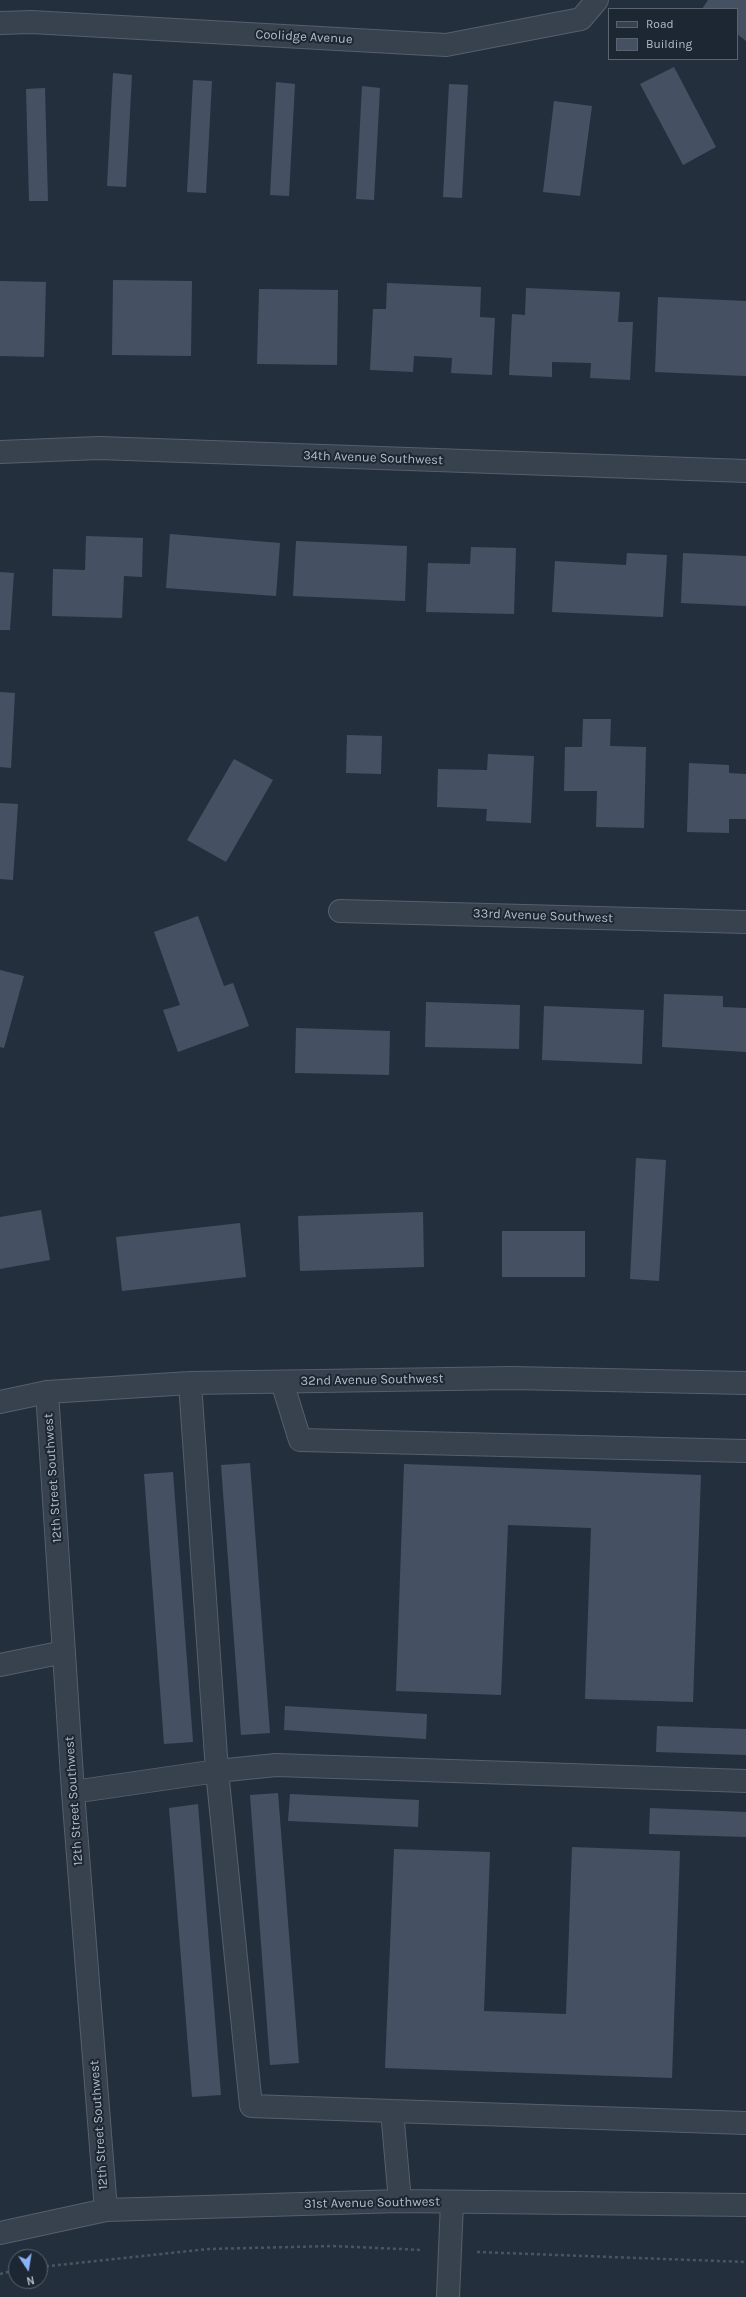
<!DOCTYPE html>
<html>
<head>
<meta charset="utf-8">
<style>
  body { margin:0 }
  #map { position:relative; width:746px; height:2297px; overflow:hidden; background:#242f3e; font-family:Karla,sans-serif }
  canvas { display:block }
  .legend { position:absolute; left:608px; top:8px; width:130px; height:52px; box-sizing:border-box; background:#1d2633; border:1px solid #59626f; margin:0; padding:5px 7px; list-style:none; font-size:12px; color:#b4bcc9 }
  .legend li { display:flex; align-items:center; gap:8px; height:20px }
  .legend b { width:20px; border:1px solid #59626f }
  .north { position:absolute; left:8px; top:2249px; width:40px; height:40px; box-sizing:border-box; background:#1d2633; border:1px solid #59626f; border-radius:50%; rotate:168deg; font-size:11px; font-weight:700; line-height:16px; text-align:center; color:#b4bcc9 }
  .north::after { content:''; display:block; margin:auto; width:14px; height:18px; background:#8ab4f8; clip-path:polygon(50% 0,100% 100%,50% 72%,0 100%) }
</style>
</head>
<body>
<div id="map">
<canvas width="746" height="2297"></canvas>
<ul class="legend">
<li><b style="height:5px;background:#38414e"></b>Road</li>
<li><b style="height:11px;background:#455162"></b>Building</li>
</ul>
<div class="north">N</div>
</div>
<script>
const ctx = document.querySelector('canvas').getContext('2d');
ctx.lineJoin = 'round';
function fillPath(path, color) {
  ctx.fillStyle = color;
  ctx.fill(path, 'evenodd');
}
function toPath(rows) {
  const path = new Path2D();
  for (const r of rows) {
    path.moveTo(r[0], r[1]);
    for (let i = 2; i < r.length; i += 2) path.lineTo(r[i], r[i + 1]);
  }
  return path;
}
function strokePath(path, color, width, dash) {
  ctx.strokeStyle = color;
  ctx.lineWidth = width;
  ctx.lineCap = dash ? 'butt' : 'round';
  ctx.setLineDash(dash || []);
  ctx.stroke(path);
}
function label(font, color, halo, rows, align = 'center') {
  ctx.font = font + ' Karla,sans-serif';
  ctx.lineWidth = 4;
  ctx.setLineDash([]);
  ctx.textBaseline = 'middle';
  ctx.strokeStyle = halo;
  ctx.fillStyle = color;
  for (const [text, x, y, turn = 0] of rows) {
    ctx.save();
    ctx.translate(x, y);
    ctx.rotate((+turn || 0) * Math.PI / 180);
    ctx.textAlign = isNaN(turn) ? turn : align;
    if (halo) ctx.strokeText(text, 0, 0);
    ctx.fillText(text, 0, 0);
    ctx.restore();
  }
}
const building = toPath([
  [708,0,746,0,746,41,737,34,737,9,702,9],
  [674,67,716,147,683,165,640,84],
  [113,73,132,75,126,187,107,186],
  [193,80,212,81,206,193,187,192],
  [276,82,295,84,289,196,270,195],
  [449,84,468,85,462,198,443,197],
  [362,86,380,88,374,200,356,199],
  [45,88,48,201,29,201,26,89],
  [554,101,592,106,580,196,543,192],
  [113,280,192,281,191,356,112,355],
  [0,281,46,282,44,357,0,356],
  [387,283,481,287,480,317,495,318,492,375,451,373,452,358,414,356,413,372,370,370,373,309,386,309],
  [526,288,620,292,618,322,633,322,630,380,590,378,591,363,552,362,552,377,509,375,512,314,525,315],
  [259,289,338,290,337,365,257,364],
  [658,297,746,301,746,376,655,372],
  [170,534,280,543,276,596,166,588],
  [86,536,143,538,142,577,124,576,122,618,52,616,53,569,85,570],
  [296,541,407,546,405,601,293,596],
  [471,547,516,548,514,614,426,612,428,563,470,564],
  [627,553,667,555,663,617,552,612,555,561,626,565],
  [683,553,746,556,746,606,681,603],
  [0,572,14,573,10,630,0,630],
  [0,692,15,693,11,768,0,767],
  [583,719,611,719,610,746,646,747,644,828,596,827,597,791,564,791,565,747,582,747],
  [347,735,382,736,381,774,346,773],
  [488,754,534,756,531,823,486,821,487,809,437,807,438,769,487,770],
  [234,759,273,780,226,862,187,840],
  [689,763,729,765,729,773,746,774,746,819,729,819,729,833,687,832],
  [0,803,18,804,13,880,0,879],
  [198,916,224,986,233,983,249,1026,178,1052,163,1010,180,1005,154,932],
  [0,970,24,976,4,1048,0,1047],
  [664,994,723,996,723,1007,746,1008,746,1052,662,1047],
  [426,1002,520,1005,519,1049,425,1047],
  [544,1006,644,1010,642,1064,542,1060],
  [296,1028,390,1031,389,1075,295,1073],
  [636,1158,666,1160,659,1281,630,1279],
  [41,1210,50,1260,0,1269,0,1217],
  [423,1212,424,1267,300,1271,298,1216],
  [240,1223,246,1277,122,1291,116,1237],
  [502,1231,585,1231,585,1277,502,1277],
  [250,1463,270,1733,241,1735,221,1465],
  [404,1464,701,1475,693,1702,585,1699,591,1528,508,1525,501,1695,396,1691],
  [173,1472,193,1742,164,1744,144,1474],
  [285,1706,427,1714,426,1739,284,1730],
  [657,1726,746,1729,746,1755,656,1752],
  [278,1793,299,2063,270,2065,250,1795],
  [290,1794,419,1800,418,1827,288,1821],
  [198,1804,221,2095,192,2097,169,1808],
  [650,1808,746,1812,746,1837,649,1834],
  [572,1847,680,1851,672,2078,385,2068,394,1849,490,1852,484,2011,566,2014]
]);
const path = toPath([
  [477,2252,746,2262],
  [40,2267,208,2249,333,2246,422,2250],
  [0,2274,16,2270]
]);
const minor = toPath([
  [0,23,31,22,446,45,581,19,597,0],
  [0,452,99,448,746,471],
  [340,911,746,922],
  [282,1382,300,1440,746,1451],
  [190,1383,217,1771,251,2106,392,2111],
  [47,1392,73,1792,106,2210],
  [0,1402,47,1392,190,1383,512,1378,746,1383],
  [0,1665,64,1652],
  [73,1792,217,1771,276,1765,746,1781],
  [400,2201,392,2111,746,2123],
  [0,2233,106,2210,400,2201,746,2205],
  [448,2297,452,2202]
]);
const streetNames = [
  ["Coolidge Avenue",304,37,3],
  ["34th Avenue Southwest",373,458,2],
  ["33rd Avenue Southwest",543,916,2],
  ["32nd Avenue Southwest",372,1380,-1],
  ["12th Street Southwest",53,1478,-94],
  ["12th Street Southwest",74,1801,-94],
  ["12th Street Southwest",99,2125,-94],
  ["31st Avenue Southwest",372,2203,-1]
];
fillPath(building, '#455162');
strokePath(minor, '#565f6c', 24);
strokePath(path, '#44595c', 2.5, [3, 3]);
strokePath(minor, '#38414e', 22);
label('13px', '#b4bcc9', '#1d2633', streetNames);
</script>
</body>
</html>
